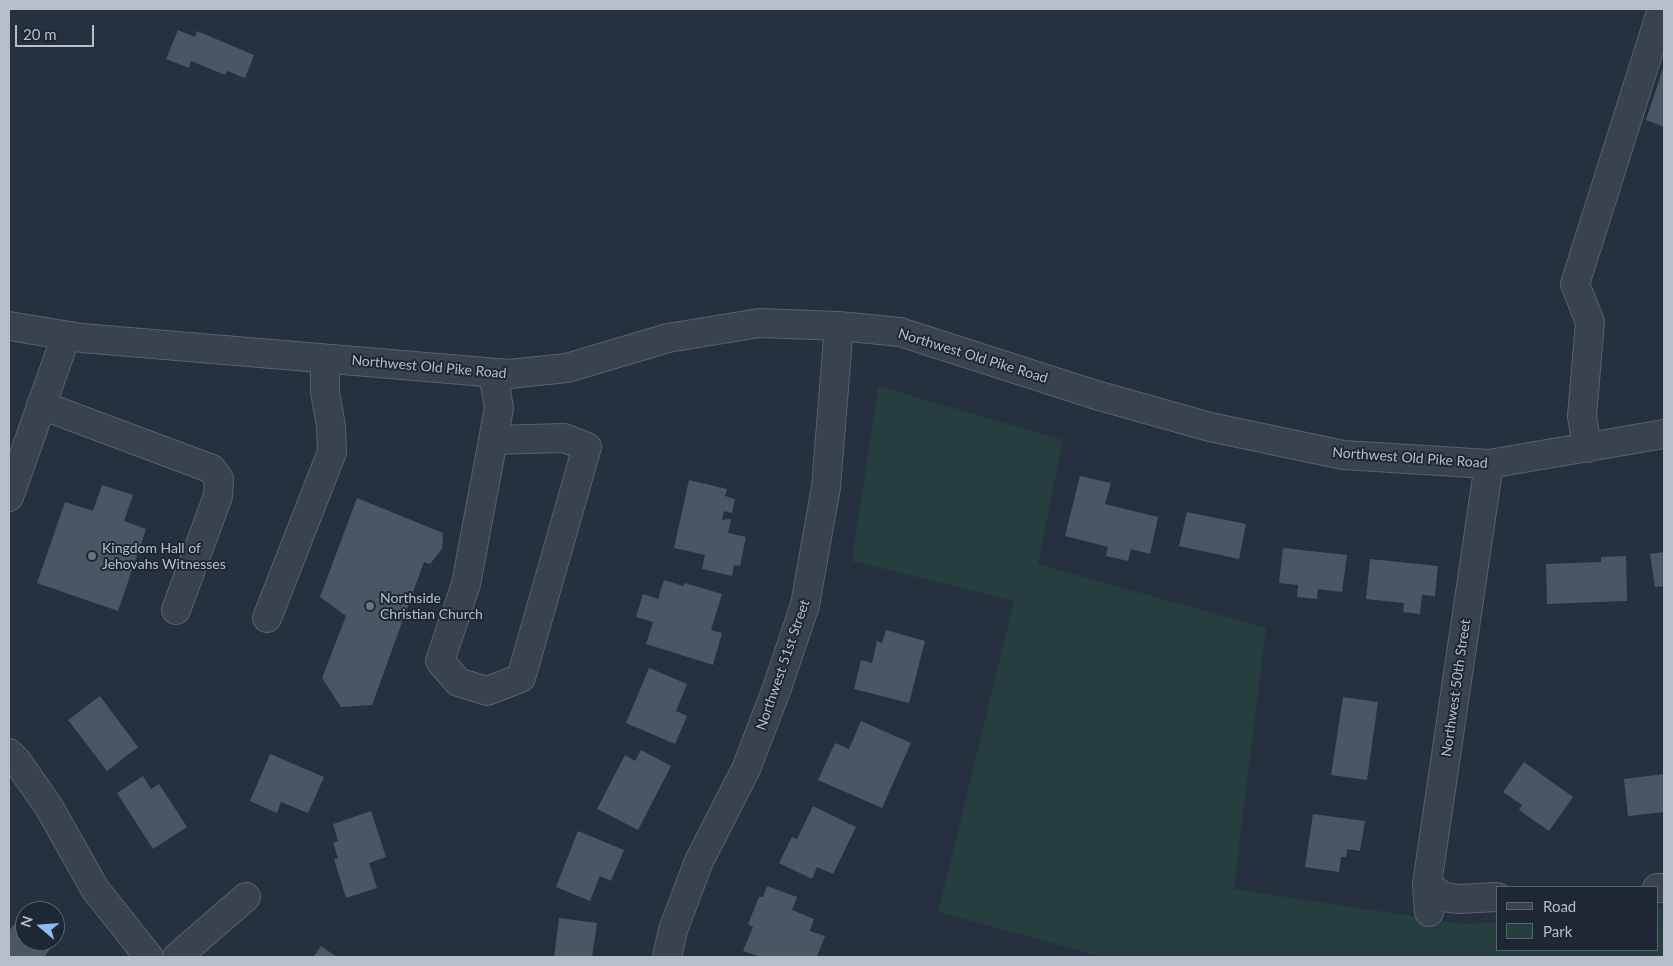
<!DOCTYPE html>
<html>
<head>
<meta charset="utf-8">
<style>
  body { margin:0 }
  #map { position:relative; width:1673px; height:966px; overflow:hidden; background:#25313e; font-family:Lato,sans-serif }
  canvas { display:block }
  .frame { position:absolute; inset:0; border:10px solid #b5bec9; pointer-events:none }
  .legend { position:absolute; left:1496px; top:886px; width:162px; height:65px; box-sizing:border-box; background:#1e2834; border:1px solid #5a6470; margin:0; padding:6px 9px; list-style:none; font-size:15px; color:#b5bec9 }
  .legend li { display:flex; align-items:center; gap:10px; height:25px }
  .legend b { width:25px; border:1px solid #5a6470 }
  .north { position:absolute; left:15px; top:901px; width:50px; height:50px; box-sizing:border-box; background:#1e2834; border:1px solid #5a6470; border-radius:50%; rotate:288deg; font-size:14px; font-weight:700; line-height:20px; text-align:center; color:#b5bec9 }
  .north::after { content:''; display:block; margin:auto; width:18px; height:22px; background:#8ebbf5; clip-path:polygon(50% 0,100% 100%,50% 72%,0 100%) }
  .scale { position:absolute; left:15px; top:25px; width:79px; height:22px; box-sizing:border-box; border:2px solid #b5bec9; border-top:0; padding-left:6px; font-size:15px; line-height:18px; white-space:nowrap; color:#b5bec9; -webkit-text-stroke:4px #1e2834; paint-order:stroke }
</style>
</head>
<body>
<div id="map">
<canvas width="1673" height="966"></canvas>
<div class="frame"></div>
<ul class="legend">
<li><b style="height:6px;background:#39434e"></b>Road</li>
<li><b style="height:14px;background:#273e3f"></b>Park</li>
</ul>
<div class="north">N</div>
<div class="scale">20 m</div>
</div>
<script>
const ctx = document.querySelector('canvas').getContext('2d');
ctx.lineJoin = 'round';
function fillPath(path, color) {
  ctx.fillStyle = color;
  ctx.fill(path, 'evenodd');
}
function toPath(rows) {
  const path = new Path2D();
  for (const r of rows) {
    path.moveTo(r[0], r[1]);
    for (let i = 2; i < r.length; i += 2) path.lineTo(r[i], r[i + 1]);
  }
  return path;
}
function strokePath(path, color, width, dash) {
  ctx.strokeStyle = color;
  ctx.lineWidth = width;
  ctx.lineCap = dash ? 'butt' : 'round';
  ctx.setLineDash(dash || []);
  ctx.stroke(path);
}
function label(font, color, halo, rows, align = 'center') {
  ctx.font = font + ' Lato,sans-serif';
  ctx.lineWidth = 4;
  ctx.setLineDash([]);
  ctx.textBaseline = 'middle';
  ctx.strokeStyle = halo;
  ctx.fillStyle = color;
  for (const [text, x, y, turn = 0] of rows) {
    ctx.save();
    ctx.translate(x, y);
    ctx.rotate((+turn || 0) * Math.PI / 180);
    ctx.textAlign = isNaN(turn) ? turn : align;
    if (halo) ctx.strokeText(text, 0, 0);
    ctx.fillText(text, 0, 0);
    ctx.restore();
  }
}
const green = toPath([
  [878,386,1063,440,1038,564,1266,628,1234,889,1464,924,1497,922,1497,950,1657,950,1657,908,1662,907,1664,957,1103,957,938,912,1014,601,852,561]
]);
const building = toPath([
  [178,30,195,37,197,31,254,55,245,78,227,71,225,75,191,61,189,68,166,59],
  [1664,65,1664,127,1646,120],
  [1080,476,1111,483,1105,504,1158,517,1150,554,1131,549,1128,561,1106,556,1108,547,1065,536],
  [689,480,727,489,725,496,735,499,732,513,724,511,722,520,731,519,728,533,746,537,740,566,734,565,732,576,702,569,705,555,674,548],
  [102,485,133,495,124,521,146,529,118,611,37,583,65,502,93,511],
  [357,498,443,533,442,549,430,564,424,562,372,705,341,707,322,678,346,616,320,597],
  [1187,512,1246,524,1239,559,1179,546],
  [1283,548,1347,555,1342,592,1318,589,1317,599,1297,597,1298,585,1279,583],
  [1664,552,1664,586,1655,587,1650,554],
  [1626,556,1627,601,1547,604,1546,564,1601,562,1601,557],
  [1370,559,1438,566,1435,596,1422,595,1420,614,1403,612,1404,603,1366,599],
  [664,580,683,586,685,583,722,594,711,630,722,633,713,665,646,644,653,622,636,617,643,594,658,599],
  [886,630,925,641,909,703,854,689,861,660,872,663,877,641,882,643],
  [649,668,687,684,676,711,687,716,675,744,626,723],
  [100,696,138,747,107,771,68,720],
  [1343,697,1378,702,1367,780,1331,775],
  [861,721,911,743,882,808,818,780,835,743,849,749],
  [641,750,671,766,638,830,597,809,625,755,635,761],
  [270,754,324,777,308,813,281,802,277,813,250,801],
  [1524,762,1573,797,1549,831,1519,810,1522,805,1503,792],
  [1664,774,1664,812,1628,816,1624,779],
  [143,776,151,789,159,784,187,827,153,849,117,793],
  [813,806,856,827,833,874,817,867,812,879,779,863,792,837,797,839],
  [371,811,386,857,369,863,377,888,346,898,334,859,338,858,333,843,338,841,333,824],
  [1313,814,1365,821,1360,851,1347,849,1346,857,1341,857,1339,872,1305,867],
  [578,831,624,850,611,881,600,876,590,901,556,887],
  [767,886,797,897,792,910,814,919,810,931,825,936,817,957,760,957,743,951,753,927,748,924,759,897,763,897],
  [20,917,25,921,25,941,51,941,55,943,44,957,9,957,9,931],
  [559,918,597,923,592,957,554,957],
  [321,946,337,957,313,957]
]);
const minor = toPath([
  [9,326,82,338,509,374,567,368,668,338,759,323,839,326,900,332,1096,395,1210,427,1343,455,1489,464,1664,434],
  [41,405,212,469,219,479,218,496,176,610],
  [493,440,564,438,587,447,521,678,487,691,458,682,440,661,466,584,499,408,493,373],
  [1587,448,1582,416,1590,322,1575,284,1662,9],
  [9,497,66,336],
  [267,618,332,452,331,426,325,392,325,359],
  [9,753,17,761,49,807,95,889,149,957],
  [1427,884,1443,897,1460,899,1497,897],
  [1657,888,1664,888],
  [1429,912,1427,884,1489,464],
  [177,957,246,897],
  [667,957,673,930,699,861,746,769,777,688,805,605,826,487,839,326]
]);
const markers = [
  [92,556,5,"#6b7280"],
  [370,606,5,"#6b7280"]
];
const streetNames = [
  ["Northwest Old Pike Road",973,356,17],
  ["Northwest Old Pike Road",429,367,5],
  ["Northwest Old Pike Road",1410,458,4],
  ["Northwest 51st Street",783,665,-71],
  ["Northwest 50th Street",1456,688,-82]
];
const poiNames = [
  ["Kingdom Hall of",102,548],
  ["Jehovahs Witnesses",102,564],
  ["Northside",380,598],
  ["Christian Church",380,614]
];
fillPath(green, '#273e3f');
fillPath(building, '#495764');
strokePath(minor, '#57616c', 30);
strokePath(minor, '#39434e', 28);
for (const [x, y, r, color] of markers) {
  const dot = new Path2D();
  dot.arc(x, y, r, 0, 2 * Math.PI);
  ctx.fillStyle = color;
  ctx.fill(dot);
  strokePath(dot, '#1e2834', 2);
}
label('14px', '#b5bec9', '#1e2834', streetNames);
label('14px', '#b5bec9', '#1e2834', poiNames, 'left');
</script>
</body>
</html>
